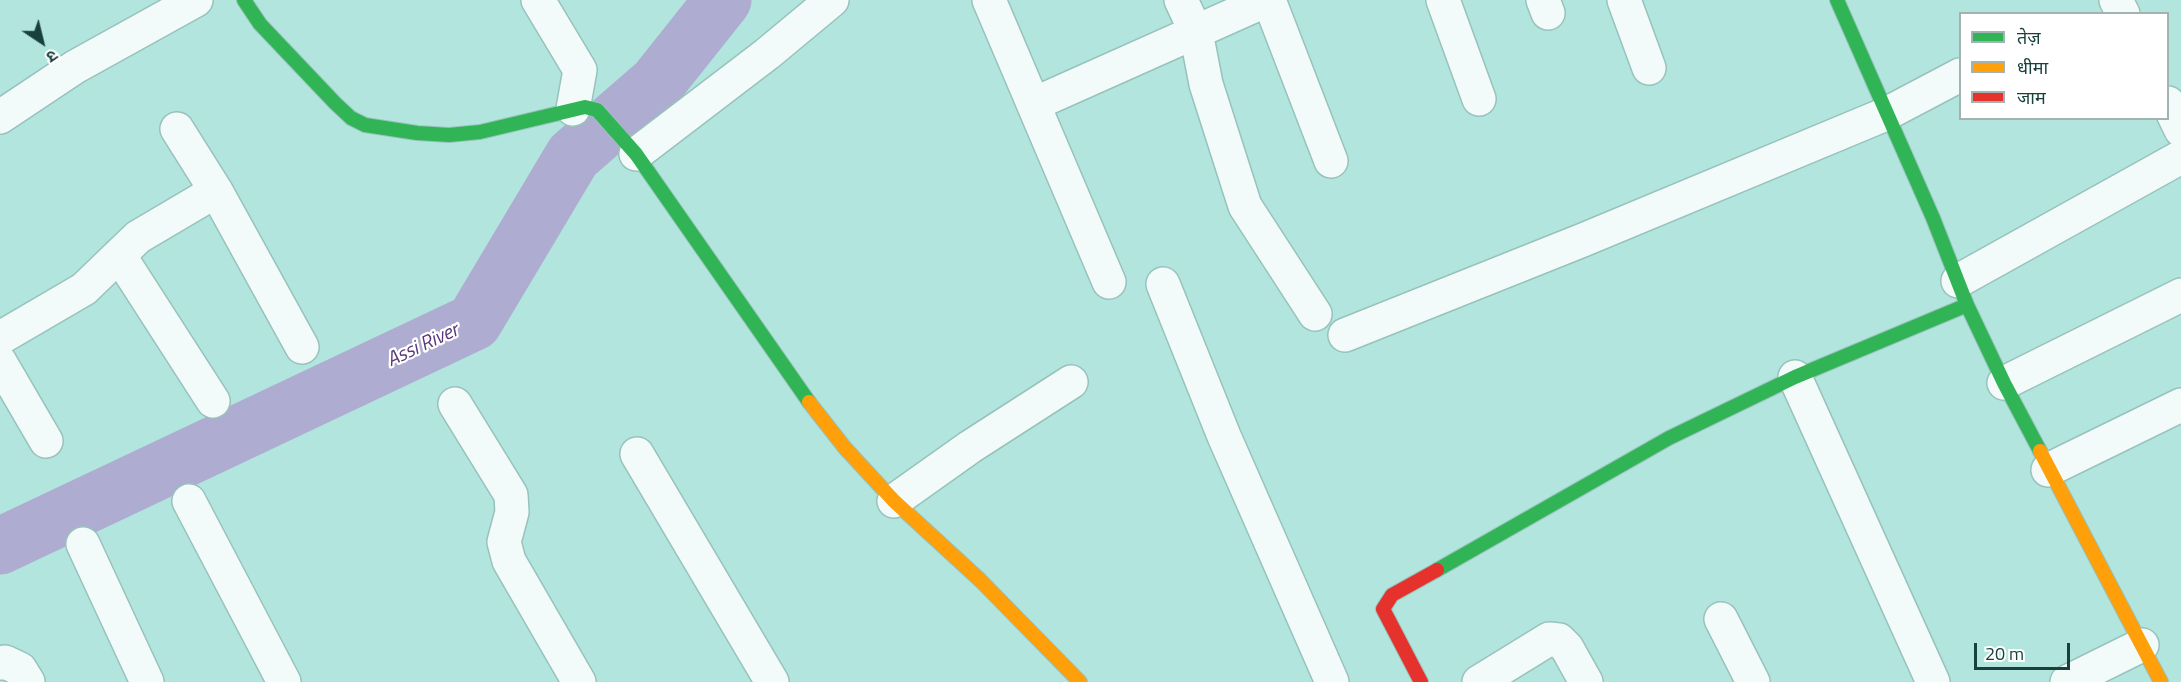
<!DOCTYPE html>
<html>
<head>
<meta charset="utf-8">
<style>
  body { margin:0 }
  #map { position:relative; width:2181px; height:682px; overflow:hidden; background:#b1e5de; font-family:"Titillium Web","Noto Sans Devanagari",sans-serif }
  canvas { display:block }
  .legend { position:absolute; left:1959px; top:12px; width:210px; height:108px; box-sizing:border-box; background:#fff; border:2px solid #a3b3b1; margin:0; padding:8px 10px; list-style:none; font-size:18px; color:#18403c }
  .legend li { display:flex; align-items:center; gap:12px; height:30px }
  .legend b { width:30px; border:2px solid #a3b3b1 }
  .north { position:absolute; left:12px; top:12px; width:60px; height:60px; -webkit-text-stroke:4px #fff; paint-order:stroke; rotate:145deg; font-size:16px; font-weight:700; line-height:24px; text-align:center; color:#18403c }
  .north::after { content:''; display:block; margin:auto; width:21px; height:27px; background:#18403c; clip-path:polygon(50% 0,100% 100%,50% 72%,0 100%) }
  .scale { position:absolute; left:1974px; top:643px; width:96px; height:27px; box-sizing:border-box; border:3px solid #18403c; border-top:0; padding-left:8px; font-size:18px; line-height:21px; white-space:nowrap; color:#18403c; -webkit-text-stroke:4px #fff; paint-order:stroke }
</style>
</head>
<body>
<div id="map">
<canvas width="2181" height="682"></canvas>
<ul class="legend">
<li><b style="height:8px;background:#30b455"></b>तेज़</li>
<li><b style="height:8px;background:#ff9f0a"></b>धीमा</li>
<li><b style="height:8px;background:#e5322d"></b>जाम</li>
</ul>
<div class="north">उ</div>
<div class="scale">20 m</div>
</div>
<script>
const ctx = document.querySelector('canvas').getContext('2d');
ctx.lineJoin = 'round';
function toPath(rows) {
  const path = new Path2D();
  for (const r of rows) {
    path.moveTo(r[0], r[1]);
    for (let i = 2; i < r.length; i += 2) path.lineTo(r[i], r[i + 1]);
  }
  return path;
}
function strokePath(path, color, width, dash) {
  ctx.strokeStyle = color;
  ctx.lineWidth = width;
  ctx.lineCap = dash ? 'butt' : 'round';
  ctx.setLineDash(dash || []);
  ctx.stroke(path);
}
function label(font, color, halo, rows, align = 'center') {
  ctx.font = font + ' "Titillium Web",sans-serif';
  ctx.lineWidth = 4.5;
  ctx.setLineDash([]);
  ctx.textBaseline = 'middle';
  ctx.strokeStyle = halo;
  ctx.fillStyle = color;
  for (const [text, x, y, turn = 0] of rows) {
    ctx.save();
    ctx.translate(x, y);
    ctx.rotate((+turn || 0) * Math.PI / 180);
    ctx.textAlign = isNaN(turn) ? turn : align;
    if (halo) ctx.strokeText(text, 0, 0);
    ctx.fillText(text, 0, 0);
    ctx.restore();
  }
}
const river = toPath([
  [0,546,474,322,573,156,657,83,723,0]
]);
const street = toPath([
  [538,0,580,70,573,109],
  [989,0,1109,282],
  [1181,0,1196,32,1206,84,1245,206,1315,314],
  [1269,0,1331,161],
  [1443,0,1479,99],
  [1543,0,1548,13],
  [1624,0,1649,68],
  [2116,0,2123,14],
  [2168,103,2181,130],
  [1034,104,1267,0],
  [0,117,75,67,196,0],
  [177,129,216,191,302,347],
  [636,154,767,54,832,0],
  [119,255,213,401],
  [1958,281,2181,157],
  [1163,284,1224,436,1332,682],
  [1345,335,1583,240,1886,114,1960,75],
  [0,338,84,289,138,237,216,191],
  [0,362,46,441],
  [1795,377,1933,682],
  [2004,383,2181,295],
  [455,404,511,495,512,512,504,542,509,561,579,682],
  [637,454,772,682],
  [2048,470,2181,405],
  [189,501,284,682],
  [894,501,970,447,1071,382],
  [83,544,147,682],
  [1721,619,1753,682],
  [0,663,5,662,20,669,28,682],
  [1479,682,1549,639,1559,640,1567,648,1586,682],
  [2067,682,2142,645]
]);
const fast = toPath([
  [244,0,260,24,335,103,351,118,365,125,417,133,449,135,480,132,585,107,597,110,636,154,809,402],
  [1837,0,1933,218,1967,305,2004,383,2040,451],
  [1437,570,1669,438,1795,377,1967,305]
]);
const slow = toPath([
  [809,402,845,448,894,501,980,580,1080,682],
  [2040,451,2161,682]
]);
const jam = toPath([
  [1421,682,1383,609,1392,595,1437,570]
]);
const waterNames = [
  ["Assi River",423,346,-25]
];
strokePath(river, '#aeacd0', 57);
strokePath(street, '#98c2bc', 36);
strokePath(fast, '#98c2bc', 16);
strokePath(slow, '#98c2bc', 16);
strokePath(jam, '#98c2bc', 16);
strokePath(street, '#f3fbfa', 33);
strokePath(fast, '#30b455', 14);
strokePath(slow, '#ff9f0a', 14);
strokePath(jam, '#e5322d', 14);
label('italic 20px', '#59397b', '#fff', waterNames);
</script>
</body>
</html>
